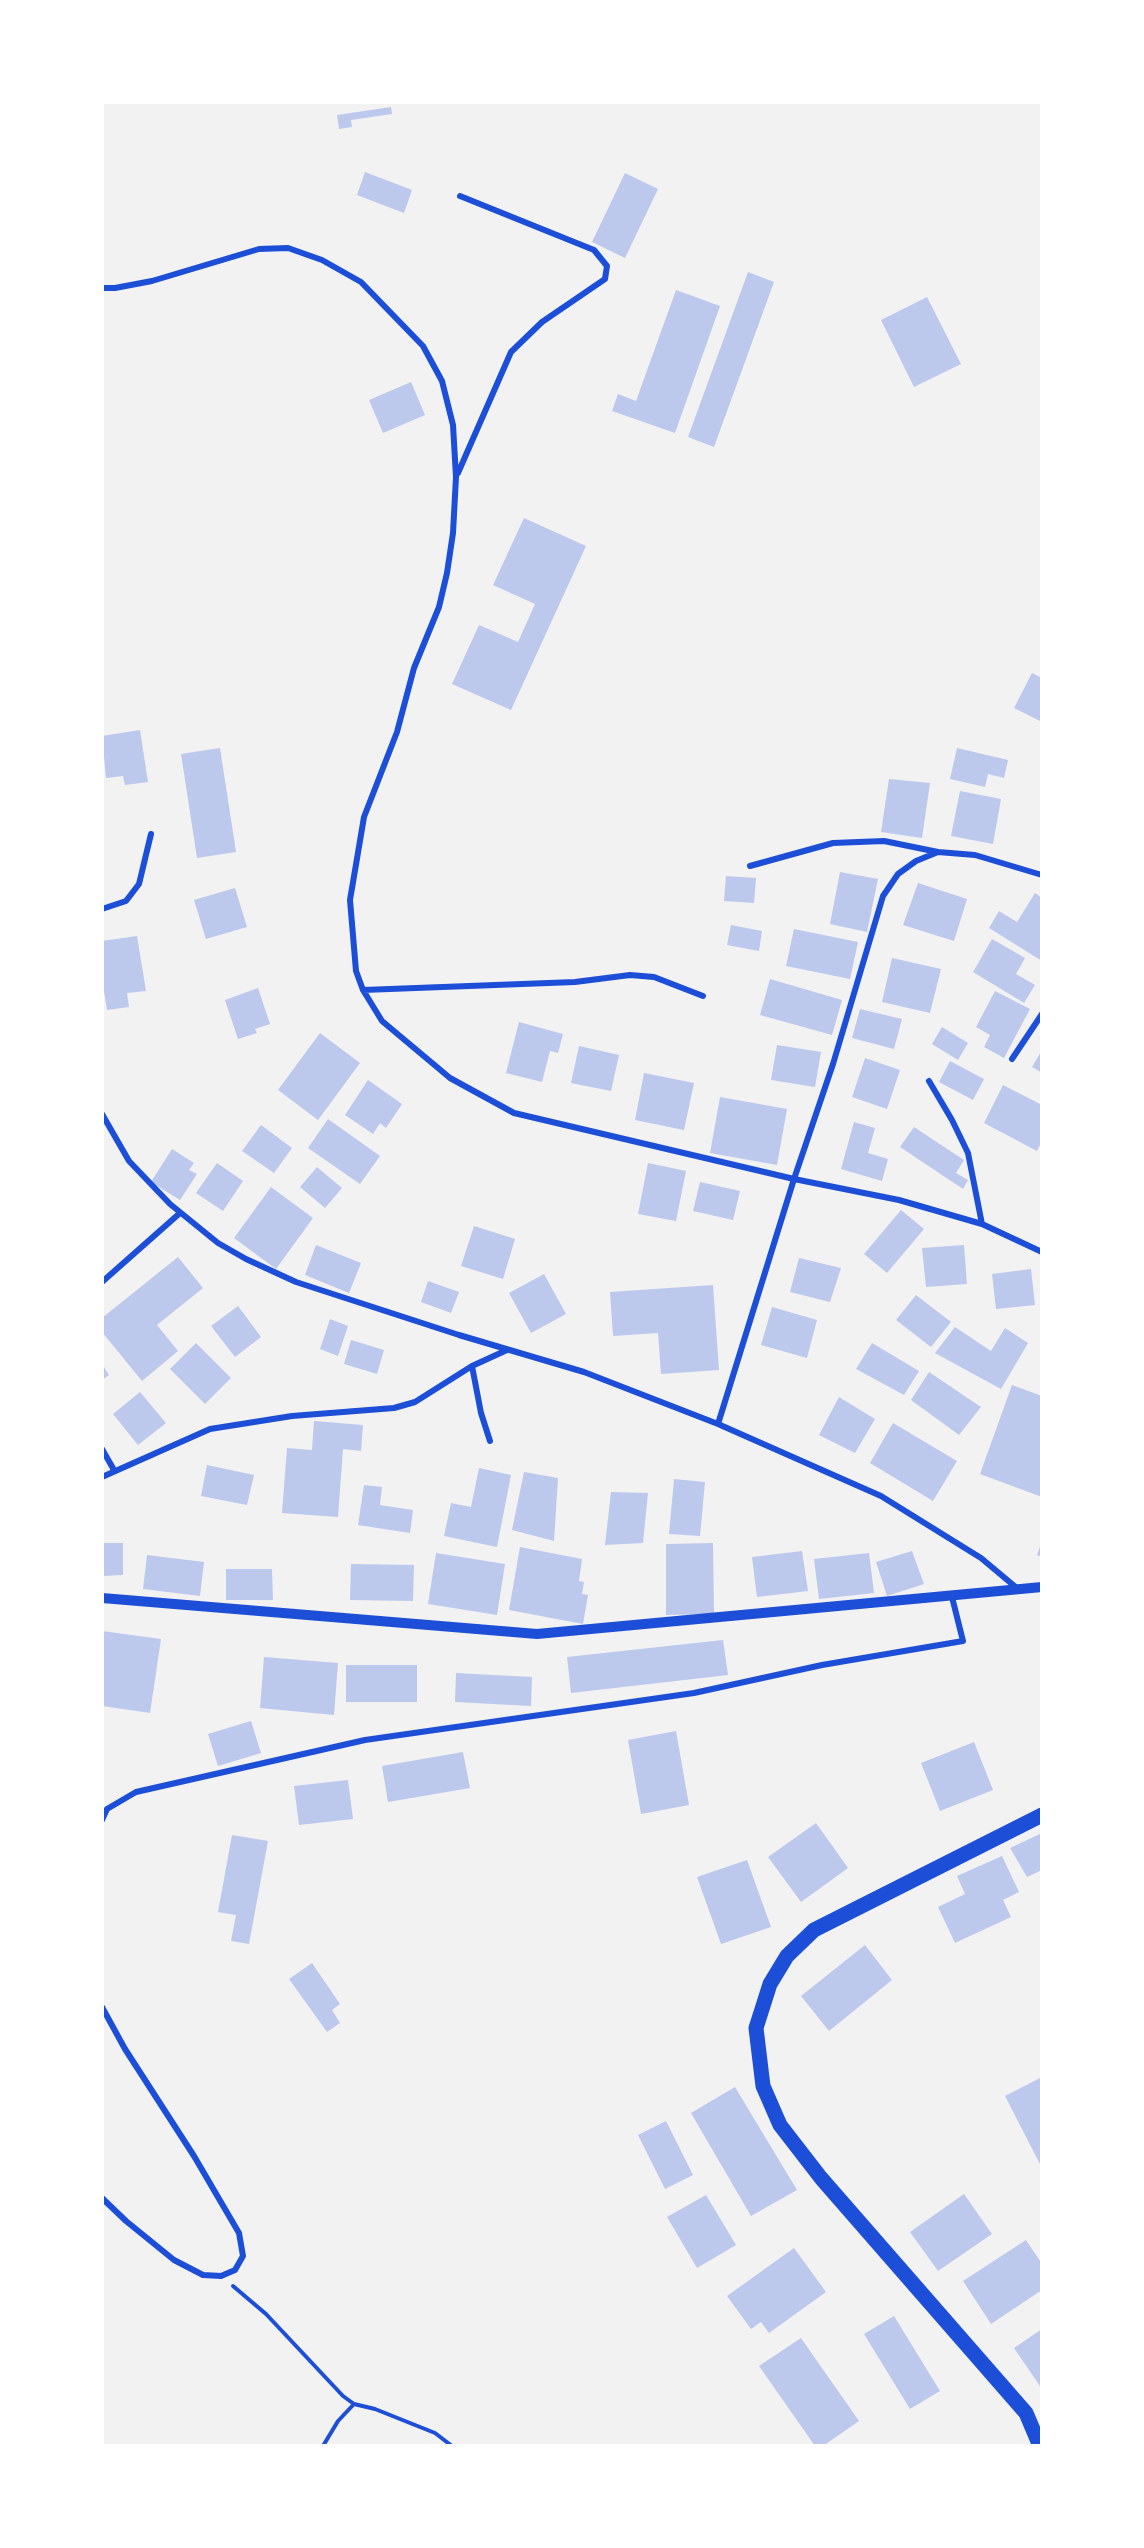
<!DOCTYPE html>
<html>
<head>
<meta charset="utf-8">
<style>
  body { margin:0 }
  #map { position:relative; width:1144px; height:2548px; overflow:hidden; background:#f2f2f2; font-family:"Libre Baskerville",serif }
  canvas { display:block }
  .frame { position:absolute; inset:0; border:104px solid #fff; pointer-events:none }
</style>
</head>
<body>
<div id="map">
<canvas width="1144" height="2548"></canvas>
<div class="frame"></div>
</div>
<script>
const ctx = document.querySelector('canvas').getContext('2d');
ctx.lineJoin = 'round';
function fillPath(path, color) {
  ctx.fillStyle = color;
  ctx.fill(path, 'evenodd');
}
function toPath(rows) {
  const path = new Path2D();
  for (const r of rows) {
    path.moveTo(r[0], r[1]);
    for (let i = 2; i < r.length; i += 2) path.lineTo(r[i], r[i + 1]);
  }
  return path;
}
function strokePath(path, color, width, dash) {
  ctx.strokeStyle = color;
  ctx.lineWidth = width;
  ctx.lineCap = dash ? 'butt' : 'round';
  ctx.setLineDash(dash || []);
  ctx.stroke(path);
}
const building = toPath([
  [391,107,392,114,351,120,352,127,339,129,337,115],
  [365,172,412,190,404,213,357,195],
  [625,173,658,189,625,258,592,242],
  [748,272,774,282,714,447,688,437],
  [676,290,720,306,675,433,612,411,618,394,636,401],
  [927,297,961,364,914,387,881,320],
  [411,382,425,415,383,433,369,400],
  [524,518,586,546,511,710,452,684,479,625,518,642,535,604,493,585],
  [1032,673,1042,678,1042,722,1014,708],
  [140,730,148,782,125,785,123,776,106,778,102,736],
  [220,748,236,852,197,858,181,754],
  [957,748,1008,760,1004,778,988,774,985,787,950,779],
  [889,779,930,783,922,838,881,832],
  [960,791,1001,799,993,844,951,836],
  [840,872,878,879,867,932,830,924],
  [726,876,756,878,754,903,724,901],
  [918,883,967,899,954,941,903,925],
  [235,888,247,927,206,939,194,900],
  [1035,893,1042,898,1042,961,989,928,999,911,1017,922],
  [731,925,762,931,759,951,727,945],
  [794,929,858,942,850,979,786,966],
  [137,936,146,991,127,993,129,1007,107,1010,102,979,102,941],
  [992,939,1025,958,1016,974,1035,985,1024,1003,973,972],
  [892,958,941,969,930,1013,882,1002],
  [770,979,842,1000,832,1035,760,1015],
  [258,988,270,1024,255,1029,257,1033,238,1039,225,1000],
  [995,991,1030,1009,1004,1058,984,1047,990,1035,976,1027],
  [860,1009,902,1019,894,1049,852,1038],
  [519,1022,563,1034,558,1053,550,1051,542,1082,506,1073],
  [942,1027,968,1043,958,1060,932,1044],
  [320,1033,360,1063,318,1120,278,1090],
  [777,1045,821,1052,815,1087,771,1080],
  [579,1046,619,1055,611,1091,571,1083],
  [1042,1050,1042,1073,1032,1067],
  [865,1058,900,1070,887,1109,852,1097],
  [950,1061,984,1079,973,1100,939,1082],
  [644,1073,694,1083,684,1130,635,1120],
  [368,1080,402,1104,386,1128,380,1123,373,1134,345,1115],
  [1003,1085,1042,1105,1042,1141,1037,1151,984,1123],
  [720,1097,787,1109,777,1165,710,1153],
  [328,1119,380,1156,360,1184,308,1148],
  [854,1122,875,1128,868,1153,888,1159,882,1181,841,1169],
  [261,1125,292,1148,274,1173,242,1151],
  [914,1127,964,1160,956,1173,968,1180,963,1189,900,1147],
  [172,1149,194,1163,189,1170,197,1174,180,1200,151,1182],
  [217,1163,243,1181,223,1211,196,1193],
  [648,1163,686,1171,676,1221,638,1214],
  [317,1167,342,1188,325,1208,300,1187],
  [700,1182,740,1191,733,1220,693,1211],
  [271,1187,313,1218,276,1269,234,1238],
  [901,1210,924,1229,887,1273,864,1254],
  [474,1226,515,1239,503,1279,461,1266],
  [316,1245,361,1263,349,1293,305,1275],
  [964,1245,967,1284,926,1287,922,1248],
  [178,1257,203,1288,157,1325,178,1351,142,1381,102,1332,102,1318],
  [799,1258,841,1268,830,1302,790,1292],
  [1031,1269,1035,1305,996,1309,992,1274],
  [544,1274,566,1314,531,1333,509,1293],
  [428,1281,459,1292,451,1313,421,1302],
  [713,1285,719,1370,661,1374,658,1333,613,1336,610,1292],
  [916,1295,951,1322,931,1347,896,1320],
  [238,1306,261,1337,235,1357,211,1326],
  [772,1307,817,1320,807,1358,761,1345],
  [330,1319,348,1326,338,1356,320,1349],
  [955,1327,991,1351,1005,1328,1028,1343,1001,1389,935,1353],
  [351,1340,384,1350,377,1374,344,1364],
  [196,1343,231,1378,205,1404,170,1369],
  [872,1343,919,1371,904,1395,856,1369],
  [102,1364,109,1375,102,1380],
  [929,1372,981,1407,959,1435,911,1400],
  [1012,1385,1042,1396,1042,1497,980,1474],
  [140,1392,166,1423,138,1445,113,1414],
  [839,1397,875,1419,855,1453,819,1435],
  [314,1421,363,1425,361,1451,343,1449,338,1517,282,1513,287,1448,312,1450],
  [893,1423,957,1461,933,1501,870,1463],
  [207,1465,254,1475,247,1505,201,1496],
  [479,1468,511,1475,497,1547,444,1536,451,1503,471,1507],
  [524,1472,558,1478,554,1541,512,1530],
  [674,1479,705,1482,700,1536,669,1534],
  [364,1485,382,1487,380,1505,413,1510,410,1533,358,1525],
  [611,1492,648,1493,643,1543,605,1545],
  [1042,1541,1042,1557,1037,1555],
  [102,1543,123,1543,123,1575,102,1576],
  [713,1543,714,1614,666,1615,666,1544],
  [520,1547,582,1559,579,1581,584,1582,582,1594,588,1595,583,1624,509,1610],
  [802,1551,808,1591,757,1597,752,1557],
  [912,1551,924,1584,887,1596,876,1562],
  [436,1553,505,1564,497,1615,428,1604],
  [869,1553,874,1593,819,1599,814,1559],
  [147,1555,204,1562,200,1596,143,1589],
  [351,1564,414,1565,413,1601,350,1600],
  [226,1569,272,1569,273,1600,226,1600],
  [102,1631,161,1639,150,1713,102,1706],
  [723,1640,728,1675,571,1693,567,1657],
  [264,1657,338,1663,334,1715,260,1708],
  [346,1665,417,1665,417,1702,346,1702],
  [456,1673,532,1677,531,1706,455,1702],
  [251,1721,261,1753,218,1766,208,1734],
  [676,1731,689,1805,641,1814,628,1740],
  [974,1742,993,1790,940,1811,921,1763],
  [463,1752,470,1788,388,1802,382,1766],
  [348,1780,353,1819,299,1825,294,1786],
  [816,1823,848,1868,801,1902,768,1857],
  [1042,1833,1042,1870,1027,1877,1010,1848],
  [232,1835,268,1841,249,1944,231,1941,236,1915,218,1912],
  [1002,1856,1019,1892,1003,1900,1011,1917,955,1943,938,1907,965,1894,957,1876],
  [747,1860,771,1927,721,1944,697,1877],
  [865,1945,892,1980,829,2031,801,1996],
  [312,1963,340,2004,332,2010,340,2023,327,2032,289,1979],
  [1042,2077,1042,2168,1005,2096],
  [735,2087,797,2190,751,2216,691,2113],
  [666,2121,693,2175,665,2189,638,2135],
  [964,2194,992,2234,938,2271,910,2232],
  [706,2195,736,2245,697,2268,667,2217],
  [1026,2240,1042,2264,1042,2290,991,2324,963,2281],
  [794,2248,826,2292,769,2333,761,2322,751,2329,727,2296],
  [894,2316,940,2391,910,2409,864,2334],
  [1042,2329,1042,2389,1014,2348],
  [801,2338,859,2421,823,2446,815,2446,759,2366]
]);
const path = toPath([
  [233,2286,266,2314,343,2396,354,2404,375,2409,435,2433,452,2446],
  [323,2446,338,2421,354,2404]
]);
const minor = toPath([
  [102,288,115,288,152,281,259,249,288,248,322,260,361,282,423,346,442,381,453,425,456,477,453,533,447,573,439,607,414,668,397,732,364,817,350,900,356,971,363,990,382,1021,450,1078,514,1113,794,1179,899,1200,982,1224,1042,1252],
  [458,473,511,352,542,322,605,279,607,266,594,250,460,196],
  [750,866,833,843,884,841,938,852],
  [102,909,126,901,139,884,151,834],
  [363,990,575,982,630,975,654,977,703,996],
  [1012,1059,1042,1014],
  [929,1081,952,1120,968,1153,982,1224],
  [102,1114,129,1161,170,1204,218,1243,246,1259,296,1282,459,1335,584,1372,718,1424,881,1496,981,1558,1018,1589],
  [102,1282,180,1213],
  [472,1366,481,1413,490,1441],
  [718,1424,794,1179,833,1064,883,896,898,874,916,861,938,852,975,855,1042,875],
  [102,1449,114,1470],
  [102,1477,210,1429,292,1416,394,1408,415,1402,472,1366,507,1350],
  [102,1820,107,1809,136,1792,365,1740,694,1693,822,1665,963,1641,952,1597],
  [102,2007,125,2049,194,2156,239,2233,243,2256,235,2270,221,2276,203,2275,174,2260,126,2221,102,2198]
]);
const tertiary = toPath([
  [102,1598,537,1634,1042,1587]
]);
const primary = toPath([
  [1040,2446,1026,2413,821,2178,780,2125,763,2086,756,2028,770,1984,787,1956,814,1930,1042,1815]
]);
fillPath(building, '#bdc9ec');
strokePath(path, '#1d4ed8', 4);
strokePath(minor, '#1d4ed8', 6);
strokePath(tertiary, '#1d4ed8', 10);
strokePath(primary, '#1d4ed8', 15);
</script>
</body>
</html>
